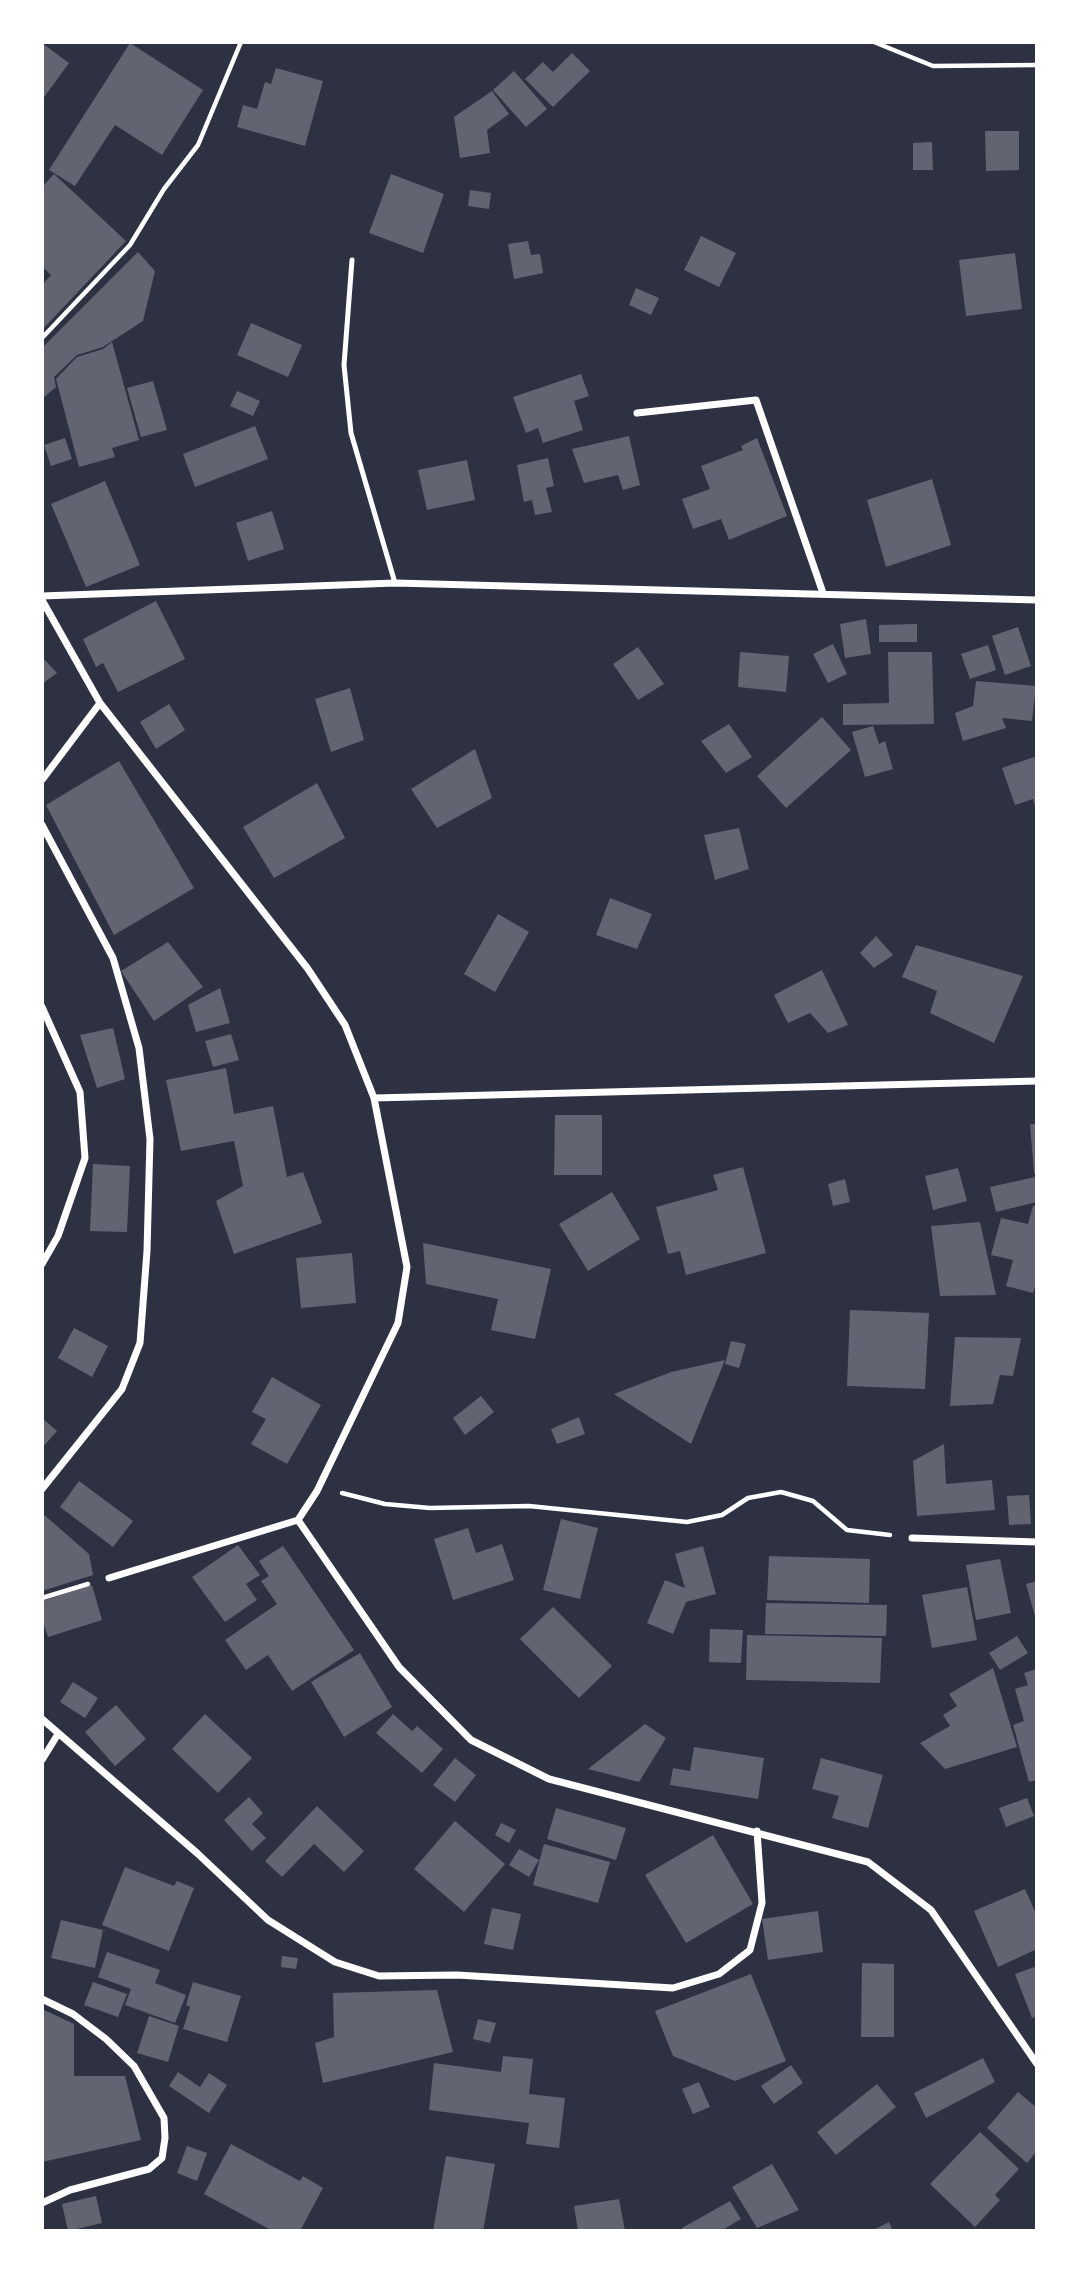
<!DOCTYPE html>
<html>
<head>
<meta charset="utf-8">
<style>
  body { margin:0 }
  #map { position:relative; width:1079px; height:2273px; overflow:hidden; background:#2d3142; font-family:"Source Sans 3",sans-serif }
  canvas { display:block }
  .frame { position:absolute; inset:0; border:44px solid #fff; pointer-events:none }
</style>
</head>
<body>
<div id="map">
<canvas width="1079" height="2273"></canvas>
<div class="frame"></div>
</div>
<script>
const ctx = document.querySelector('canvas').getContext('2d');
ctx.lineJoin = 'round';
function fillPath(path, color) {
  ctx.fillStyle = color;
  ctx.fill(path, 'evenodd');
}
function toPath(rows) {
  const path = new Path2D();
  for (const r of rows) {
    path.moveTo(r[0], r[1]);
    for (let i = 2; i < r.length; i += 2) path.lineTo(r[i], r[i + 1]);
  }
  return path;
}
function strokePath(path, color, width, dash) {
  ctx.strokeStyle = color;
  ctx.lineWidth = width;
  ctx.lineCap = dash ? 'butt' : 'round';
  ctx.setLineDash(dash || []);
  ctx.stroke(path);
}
const building = toPath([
  [42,43,69,63,42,100],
  [130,43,203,90,162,155,115,125,75,186,49,170],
  [572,53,590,71,553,107,525,79,543,62,553,72],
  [276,68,323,81,305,146,237,127,243,105,257,109,265,82,271,84],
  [514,71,547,109,526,127,493,90],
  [492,91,509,114,487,130,490,153,460,158,454,117],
  [985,131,1019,131,1019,170,986,171],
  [932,142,933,170,913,170,913,143],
  [54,174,126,241,42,330,42,285,51,275,42,266,42,187],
  [391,174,444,194,423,253,369,233],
  [470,190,491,193,489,209,468,206],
  [701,236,736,253,719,287,684,270],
  [528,241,531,255,540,254,543,273,514,279,508,244],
  [138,252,155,271,143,321,103,347,77,355,54,377,56,387,42,399,42,348],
  [1015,253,1022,309,966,316,959,260],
  [636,288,659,298,651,315,629,305],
  [251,323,302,345,288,377,237,355],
  [112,342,139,440,112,448,115,457,79,467,56,379,77,357,103,349],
  [581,374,589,396,574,401,583,430,543,443,538,428,526,433,513,397],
  [153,381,167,430,141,437,127,388],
  [237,391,260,401,253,416,230,406],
  [255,426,268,459,195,487,183,454],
  [629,436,640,485,623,490,618,475,584,483,572,449],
  [65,438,72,459,51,466,44,445],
  [757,438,787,516,729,540,721,519,693,529,682,499,710,489,701,466,743,450,741,446],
  [548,458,554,486,546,488,552,512,535,515,532,500,524,502,517,465],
  [467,460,475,500,427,510,418,470],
  [932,479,951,545,886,567,867,500],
  [105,481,140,565,86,587,51,504],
  [272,511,284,549,248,561,236,523],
  [156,601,185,659,118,692,103,663,96,667,83,639],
  [866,619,871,654,845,658,840,624],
  [917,624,917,642,879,642,879,625],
  [1018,627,1031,666,1005,675,992,636],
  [833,644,847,674,828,683,813,654],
  [988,645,996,670,970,679,961,654],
  [638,647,664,684,638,700,613,664],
  [740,652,789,656,786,692,738,687],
  [888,652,932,652,934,724,843,725,843,704,889,703],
  [42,657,57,673,42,684],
  [976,681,1036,686,1032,721,1002,718,1006,728,963,741,955,713,973,706],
  [350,688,364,740,331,752,315,699],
  [169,704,185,730,156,749,140,722],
  [822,717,851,750,786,808,757,776],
  [729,724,752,757,726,773,701,741],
  [873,726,879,744,885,741,893,769,865,777,852,732],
  [475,749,492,798,437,828,411,789],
  [1034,757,1037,766,1036,810,1033,799,1015,805,1002,768],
  [119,761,194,888,114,935,46,805],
  [317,783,345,838,274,878,243,827],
  [739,828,749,869,715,880,704,835],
  [610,898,652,914,637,949,596,935],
  [498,914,529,932,495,992,464,974],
  [876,936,893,955,874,968,860,953],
  [168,942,203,987,154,1021,121,971],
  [916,945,1023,976,994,1043,930,1013,937,991,902,977],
  [822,970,848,1025,828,1033,810,1013,788,1023,774,995],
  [220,988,230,1023,196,1032,188,1005],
  [113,1028,125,1079,97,1088,80,1035],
  [231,1034,239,1060,213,1067,205,1041],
  [226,1068,234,1114,273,1106,287,1177,303,1172,322,1223,234,1254,216,1201,243,1186,234,1141,181,1151,166,1080],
  [555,1115,602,1115,602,1175,554,1175],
  [1030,1124,1037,1124,1037,1173,1034,1173],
  [93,1164,130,1166,127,1232,90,1231],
  [743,1167,766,1253,686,1275,680,1251,668,1254,656,1207,718,1190,713,1175],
  [958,1168,967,1201,933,1210,925,1176],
  [1035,1177,1037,1202,996,1212,990,1187],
  [845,1179,850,1202,833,1206,828,1184],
  [612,1192,640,1239,588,1271,559,1224],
  [1033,1206,1037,1206,1037,1280,1033,1293,1006,1286,1013,1260,991,1255,1001,1218,1028,1224],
  [980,1222,996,1295,940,1296,931,1226],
  [423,1243,551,1269,535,1339,491,1330,498,1299,426,1284],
  [352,1253,356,1303,301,1308,296,1258],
  [850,1310,929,1313,925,1389,847,1386],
  [74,1328,108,1346,92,1377,58,1358],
  [955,1337,1021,1338,1013,1376,1000,1375,993,1404,950,1406],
  [731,1341,746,1344,739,1368,725,1364],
  [725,1360,691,1444,614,1394,671,1372],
  [272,1377,321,1405,287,1464,251,1444,266,1419,252,1412],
  [481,1396,494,1412,465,1435,453,1418],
  [579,1417,585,1434,557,1444,551,1429],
  [42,1418,57,1431,42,1448],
  [944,1444,946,1484,992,1480,995,1510,917,1516,913,1461],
  [79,1481,133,1521,113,1547,60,1507],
  [1029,1495,1031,1524,1009,1525,1007,1496],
  [42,1513,89,1554,93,1575,42,1591],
  [561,1519,598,1528,580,1599,543,1590],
  [468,1528,476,1553,502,1544,514,1580,453,1600,434,1539],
  [238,1545,260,1575,246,1584,257,1600,225,1622,192,1577],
  [283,1546,354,1650,292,1691,268,1655,246,1670,225,1640,277,1604,261,1581,269,1576,259,1561],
  [703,1546,716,1594,686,1602,673,1634,647,1623,665,1580,685,1588,675,1554],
  [769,1556,870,1559,869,1603,767,1600],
  [1000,1559,1011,1613,976,1620,966,1565],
  [1037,1581,1037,1620,1036,1620,1026,1584],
  [92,1585,102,1620,48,1637,42,1619,42,1601],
  [967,1587,977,1640,932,1648,922,1595],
  [766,1603,887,1605,886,1636,765,1634],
  [553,1607,612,1666,579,1698,520,1639],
  [710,1629,743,1630,741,1663,709,1662],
  [747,1635,882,1638,880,1683,746,1680],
  [1017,1636,1028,1653,1000,1670,989,1653],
  [360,1653,392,1707,344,1737,311,1682],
  [993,1668,1017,1747,945,1769,920,1743,950,1726,943,1715,957,1706,949,1694],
  [1037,1669,1037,1780,1029,1782,1013,1725,1024,1721,1015,1689,1028,1685,1024,1673],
  [73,1682,98,1698,85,1718,60,1702],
  [116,1705,146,1739,115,1766,85,1732],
  [205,1714,252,1758,218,1793,172,1749],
  [393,1714,412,1731,417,1726,443,1749,422,1773,376,1733],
  [645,1724,666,1738,639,1782,588,1769],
  [694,1747,764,1758,758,1799,670,1785,673,1768,690,1771],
  [455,1758,476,1775,455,1802,433,1785],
  [821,1758,883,1775,868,1828,832,1818,839,1796,812,1789],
  [249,1797,263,1813,252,1824,266,1838,252,1851,224,1820],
  [1027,1798,1034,1816,1006,1827,999,1808],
  [317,1806,364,1851,344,1872,314,1844,282,1877,265,1861],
  [556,1808,626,1828,616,1860,547,1839],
  [455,1821,505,1864,464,1912,414,1869],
  [501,1823,516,1830,509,1843,495,1835],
  [713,1835,753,1904,686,1943,645,1875],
  [544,1844,610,1862,598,1903,533,1885],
  [519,1849,539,1860,529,1877,509,1865],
  [125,1867,174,1886,177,1881,194,1888,169,1951,102,1925],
  [1025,1889,1037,1916,1037,1949,998,1967,974,1911],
  [492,1908,521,1914,513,1950,484,1944],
  [818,1911,823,1952,768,1960,762,1919],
  [61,1920,103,1930,95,1968,51,1958],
  [107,1952,160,1970,155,1983,186,1995,175,2023,125,2005,131,1989,98,1977],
  [282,1956,298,1958,296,1969,281,1967],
  [862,1963,894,1964,894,2037,861,2037],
  [1037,1966,1037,2016,1032,2018,1015,1974],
  [751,1974,786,2061,735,2081,673,2056,655,2011],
  [93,1982,127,1994,118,2017,84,2005],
  [193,1982,241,1996,227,2042,183,2029,190,2007,186,2005],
  [437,1990,453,2052,323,2083,315,2043,334,2037,333,1993],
  [42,2009,74,2024,74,2076,125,2076,141,2140,42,2162],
  [149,2016,179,2026,168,2062,137,2053],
  [478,2019,496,2023,490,2043,473,2039],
  [503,2056,533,2059,529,2094,565,2098,559,2148,526,2144,529,2123,429,2110,434,2063,501,2072],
  [983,2058,995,2082,926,2118,914,2093],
  [791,2065,803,2083,774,2104,761,2086],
  [178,2072,200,2087,209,2073,227,2085,209,2113,169,2086],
  [699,2082,710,2107,693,2114,682,2089],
  [877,2084,896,2107,836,2155,817,2132],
  [1018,2092,1037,2108,1037,2151,1027,2163,987,2128],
  [980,2132,1019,2169,995,2195,1000,2200,975,2227,930,2184],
  [231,2144,300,2181,303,2176,323,2188,300,2231,273,2231,204,2194],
  [187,2146,207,2153,197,2181,177,2173],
  [446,2156,495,2164,483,2231,433,2231],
  [772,2164,799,2210,757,2228,732,2187],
  [96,2196,102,2223,68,2231,62,2204],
  [619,2199,625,2231,578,2231,574,2206],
  [730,2201,741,2219,721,2231,683,2231,682,2228],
  [889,2222,893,2231,871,2231]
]);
const path = toPath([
  [874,42,933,66,1037,65],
  [42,338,130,245,164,189,198,145,241,42],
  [342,1493,385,1504,430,1508,529,1506,687,1522,722,1515,748,1498,781,1492,813,1501,847,1530,890,1535],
  [42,1598,88,1584]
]);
const service = toPath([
  [352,260,344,365,351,433,395,583]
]);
const minor = toPath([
  [637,413,756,400,823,593],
  [42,596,395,583,1037,600],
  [42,600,100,703,308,969,345,1025,374,1098,407,1267,398,1323,317,1491,298,1520,399,1667,471,1740,549,1779,868,1862,931,1910,1037,2064],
  [42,780,100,703],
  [42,825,113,958,139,1048,150,1139,147,1251,140,1343,122,1389,42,1489],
  [42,1007,80,1092,85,1158,58,1236,42,1264],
  [374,1098,1037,1081],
  [912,1538,1037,1542],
  [109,1578,298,1520],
  [42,1719,197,1853,268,1920,335,1962,379,1976,457,1975,673,1988,719,1974,750,1950,762,1903,757,1831],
  [42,1760,58,1734],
  [42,1999,73,2014,106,2039,134,2066,164,2118,165,2138,162,2158,149,2169,70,2190,42,2203]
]);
fillPath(building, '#626471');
strokePath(path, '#fff', 4.5);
strokePath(service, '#fff', 5);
strokePath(minor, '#fff', 7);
</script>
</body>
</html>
